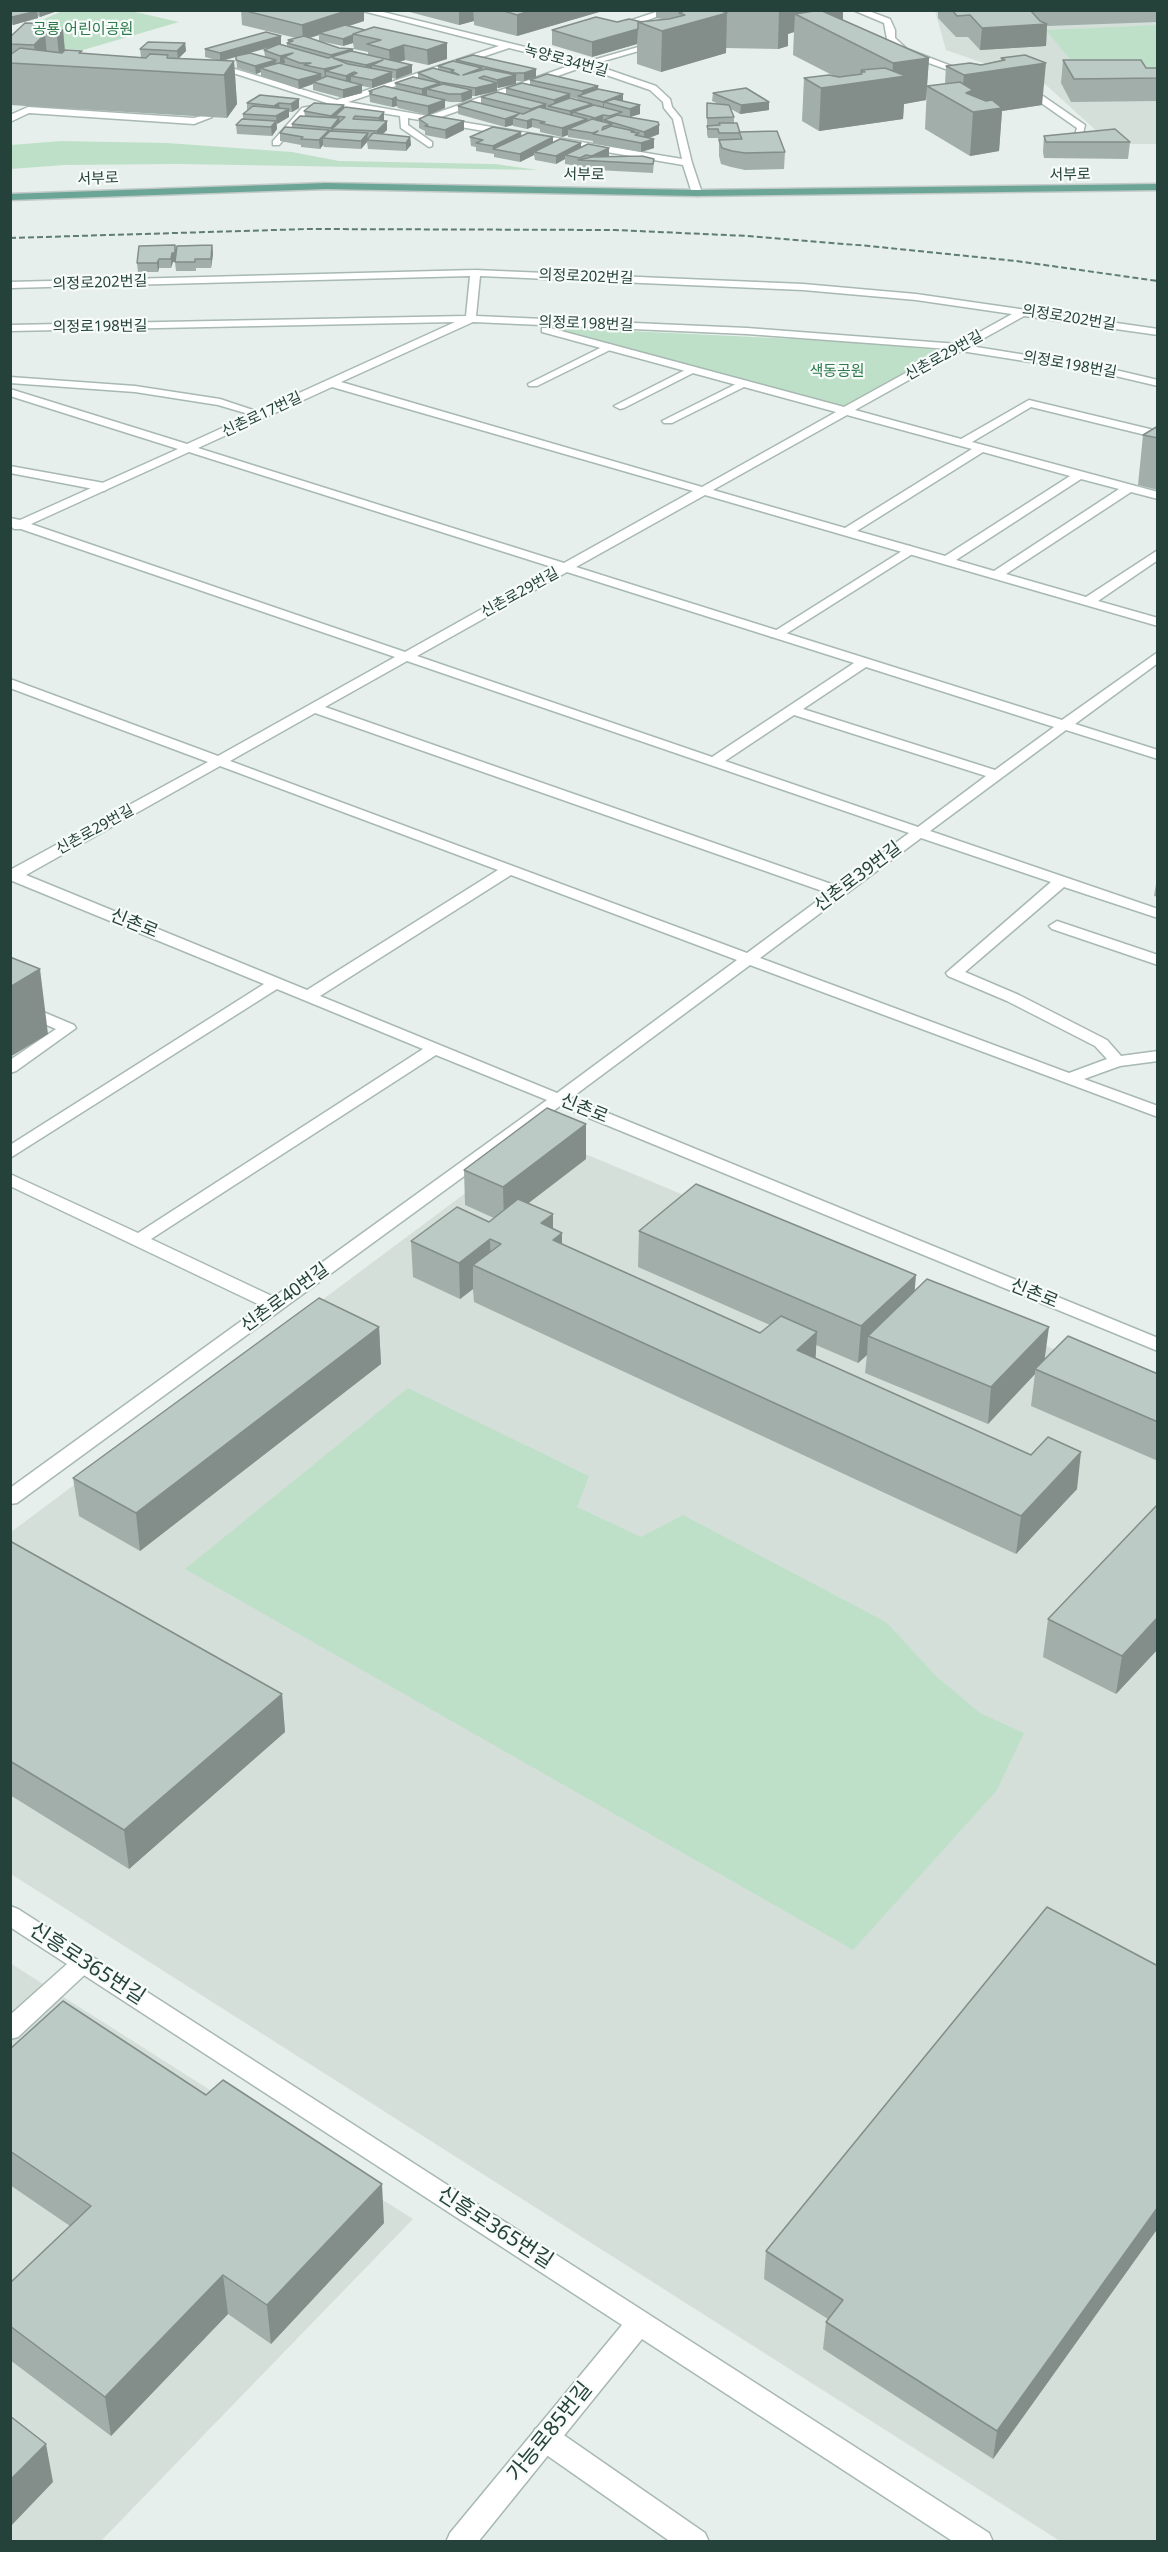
<!DOCTYPE html>
<html>
<head>
<meta charset="utf-8">
<style>
  body { margin:0 }
  #map { position:relative; width:1168px; height:2552px; overflow:hidden; background:#e6efeb; font-family:"Noto Sans",sans-serif }
  canvas { display:block }
  .frame { position:absolute; inset:0; border:12px solid #24423a; pointer-events:none }
</style>
</head>
<body>
<div id="map">
<canvas width="1168" height="2552"></canvas>
<div class="frame"></div>
</div>
<script>
const ctx = document.querySelector('canvas').getContext('2d');
ctx.lineJoin = 'round';
function fillPath(path, color) {
  ctx.fillStyle = color;
  ctx.fill(path, 'evenodd');
}
function toPath(rows) {
  const path = new Path2D();
  for (const r of rows) {
    path.moveTo(r[0], r[1]);
    for (let i = 2; i < r.length; i += 2) path.lineTo(r[i], r[i + 1]);
  }
  return path;
}
function strokePath(path, color, width, dash) {
  ctx.strokeStyle = color;
  ctx.lineWidth = width;
  ctx.lineCap = dash ? 'butt' : 'round';
  ctx.setLineDash(dash || []);
  ctx.stroke(path);
}
function label(font, color, halo, rows, align = 'center') {
  ctx.font = font + ' "Noto Sans","Noto Sans KR",sans-serif';
  ctx.lineWidth = 4.5;
  ctx.setLineDash([]);
  ctx.textBaseline = 'middle';
  ctx.strokeStyle = halo;
  ctx.fillStyle = color;
  for (const [text, x, y, turn = 0] of rows) {
    ctx.save();
    ctx.translate(x, y);
    ctx.rotate((+turn || 0) * Math.PI / 180);
    ctx.textAlign = isNaN(turn) ? turn : align;
    if (halo) ctx.strokeText(text, 0, 0);
    ctx.fillText(text, 0, 0);
    ctx.restore();
  }
}
const built = toPath([
  [935,11,1157,11,1157,144,1111,144,1046,85,946,50],
  [542,1136,1157,1392,1157,2541,1060,2541,11,1874,11,1532],
  [10,1963,413,2219,101,2541,11,2541]
]);
const green = toPath([
  [62,11,131,11,179,22,83,50,27,47,20,30],
  [1157,25,1157,80,1087,80,1046,30],
  [61,141,167,143,292,152,339,161,495,164,538,170,179,164,64,165,11,169,11,145],
  [546,327,836,341,950,351,844,407],
  [408,1388,589,1476,577,1507,641,1537,683,1515,886,1622,937,1677,980,1713,1024,1733,997,1790,853,1950,185,1569]
]);
const service = toPath([
  [662,10,675,10,634,25,636,30,642,33,638,35,630,34,626,22,662,10],
  [853,10,866,10,890,19,895,30,895,38,907,49,972,74,965,76,901,53,887,39,884,23,853,10],
  [656,42,663,44,583,67,579,64,656,42],
  [1016,89,1043,96,1085,125,1082,138,1072,146,1066,146,1064,144,1075,135,1077,128,1037,100,1016,93,1016,89],
  [28,107,194,118,208,114,212,117,194,124,29,113,10,122,10,115,28,107],
  [608,344,612,345,612,349,537,386,529,386,528,384,608,344],
  [691,367,695,368,695,372,624,408,620,409,614,406,691,367],
  [10,377,135,386,220,399,268,415,262,418,218,405,135,392,10,383,10,377],
  [742,381,746,382,746,386,672,423,664,423,662,421,742,381],
  [10,466,104,483,110,487,104,491,10,473,10,466],
  [910,546,916,550,914,553,781,637,771,637,770,634,910,546],
  [1057,921,1158,955,1158,965,1052,929,1049,926,1057,921],
  [10,998,74,1025,76,1028,16,1071,10,1073,10,1060,56,1029,10,1009,10,998],
  [84,1953,92,1956,96,1962,92,1968,18,2037,10,2039,10,2015,76,1956,84,1953],
  [545,2426,555,2429,705,2533,709,2542,671,2542,535,2447,531,2438,535,2429,545,2426]
]);
const minor = toPath([
  [359,10,375,10,586,62,656,86,670,99,672,107,681,118,692,163,702,193,697,196,692,193,683,165,408,118,408,125,432,142,432,146,429,147,401,128,400,116,337,106,308,112,279,145,273,145,273,141,302,108,327,103,208,65,215,63,337,100,499,46,359,10],
  [509,48,574,64,428,116,348,102,509,48],
  [583,67,650,90,663,102,664,108,673,119,682,159,438,118,583,67],
  [475,270,803,284,916,294,1158,329,1158,335,1024,316,970,346,1107,368,1158,380,1158,386,1107,374,961,351,855,410,961,439,1029,400,1158,431,1158,438,1031,407,972,442,1158,492,1158,499,1131,492,1006,574,1086,597,1158,550,1158,560,1098,601,1158,618,1158,626,705,495,576,567,1062,720,1158,652,1158,663,1075,724,1158,750,1158,759,1066,730,930,831,1158,909,1158,918,1064,887,965,972,1019,995,1107,1040,1121,1056,1158,1051,1158,1061,1120,1066,1084,1079,1158,1106,1158,1117,750,965,571,1098,1158,1338,1158,1351,560,1106,17,1503,10,1504,10,1488,262,1306,10,1186,10,1174,138,1233,423,1049,277,989,10,1158,10,1145,264,984,10,880,10,870,208,762,10,688,10,679,218,756,395,657,21,529,14,529,10,525,10,518,20,520,178,449,10,396,10,389,187,444,455,322,10,331,10,325,466,316,470,276,10,288,10,282,475,270],
  [480,276,803,290,916,300,1012,314,958,344,747,328,476,316,480,276],
  [473,322,747,334,949,349,844,407,550,328,542,328,542,332,836,412,702,487,341,382,473,322],
  [332,387,693,491,564,563,198,448,332,387],
  [847,415,972,449,845,528,713,490,847,415],
  [189,452,555,568,405,652,31,524,189,452],
  [983,452,1070,476,945,556,857,531,983,452],
  [1081,479,1119,489,994,571,956,560,1081,479],
  [567,572,854,663,712,757,417,656,567,572],
  [407,661,909,833,837,886,325,707,407,661],
  [866,667,1054,727,995,770,803,709,866,667],
  [315,713,828,893,747,953,230,761,315,713],
  [794,715,986,776,918,827,725,761,794,715],
  [220,766,498,870,307,990,26,875,220,766],
  [921,838,1051,882,946,973,948,976,1007,1001,1095,1046,1107,1059,1069,1073,760,958,921,838],
  [511,875,737,960,557,1093,320,996,511,875],
  [436,1055,547,1100,274,1297,151,1239,436,1055],
  [10,1906,18,1909,989,2533,993,2542,954,2542,642,2339,478,2542,446,2542,450,2533,622,2325,10,1927,10,1906]
]);
const primary = toPath([
  [326,183,697,190,1158,184,1158,190,697,196,326,189,10,200,10,194,326,183]
]);
const rail = toPath([
  [10,238,308,229,615,230,748,236,869,246,1016,261,1158,281]
]);
const wall = toPath([
  [10,10,60,10,40,17,37,16,38,18,13,25,10,24],
  [241,10,364,10,364,21,349,26,365,30,447,43,447,59,428,65,405,60,399,62,412,73,396,79,392,78,392,81,372,88,362,86,362,93,343,98,313,90,313,84,299,89,261,76,261,72,256,74,237,68,236,57,223,61,234,61,237,104,227,118,10,105,10,37,51,29,63,30,65,50,83,54,146,58,147,58,141,57,140,49,185,43,186,51,179,58,216,60,205,57,205,49,281,36,281,44,279,44,287,47,287,43,288,43,288,40,296,38,242,25],
  [319,35,319,41,343,46,353,43,354,49,368,52,368,55,353,51,353,49,339,48,309,38],
  [278,45,264,50,265,57,250,53],
  [402,10,606,10,517,36,474,25,474,21,459,25],
  [656,10,843,10,843,19,841,19,929,58,926,100,904,104,903,119,819,131,802,121,804,78,834,76,793,55,794,32,788,34,788,46,778,49,726,48,726,53,661,72,637,64,637,44,592,57,552,45,552,30,617,22,642,22,662,19,656,18],
  [938,10,1030,10,1032,12,1032,10,1158,10,1158,22,1047,26,1046,46,980,50,968,37,956,37,938,18],
  [1025,55,1042,105,1002,111,999,151,970,156,925,129,927,86,945,84,946,66,981,65,1001,60,1001,58],
  [456,60,536,69,536,77,524,81,516,81,516,84,497,88,497,91,475,96,472,96,472,98,462,102,450,102,445,101,445,108,428,115,398,108,397,106,392,107,370,102,369,91,396,88,395,83,418,78,418,73,438,70,438,66,456,62],
  [1063,60,1146,68,1156,68,1158,62,1158,101,1071,102,1061,83],
  [530,80,598,86,598,89,623,94,623,101,640,105,640,114,630,117,622,116,659,134,649,138,654,148,641,152,593,143,593,141,568,137,568,135,562,137,540,132,540,129,532,127,527,129,513,126,513,125,505,127,458,114,458,106,481,104,481,97,506,94,506,88,530,84],
  [570,97,578,99,578,101,570,99],
  [713,93,769,102,769,110,740,114,731,109,734,117,734,123,740,132,785,152,784,169,745,170,731,167,721,164,719,156,719,142,718,138,708,138,707,134,707,103,719,104,712,101],
  [299,99,299,108,292,112,289,112,289,117,277,124,277,129,272,136,237,134,236,125,243,119,243,114,247,111,247,103],
  [344,105,344,108,384,112,384,120,383,121,387,130,383,134,410,137,411,145,406,151,368,149,367,142,361,149,324,147,323,145,320,149,301,147,301,145,280,141,280,133,292,127,292,124,305,116,304,111],
  [419,119,464,121,464,130,446,139,425,135,425,131,419,128],
  [521,132,521,136,553,137,553,142,581,147,609,156,654,159,653,173,578,169,578,166,565,164,565,159,556,164,535,160,534,155,520,162,494,157,494,154,476,151,476,147,471,146,470,137],
  [1044,136,1130,142,1128,159,1044,158,1043,152],
  [175,245,176,254,212,245,213,254,211,268,196,268,196,271,176,271,175,262,173,262,171,268,159,268,158,272,138,272,137,263],
  [1158,426,1158,490,1138,485,1143,435],
  [1158,873,1158,897,1154,896],
  [586,1124,586,1159,528,1203,553,1214,553,1229,562,1244,760,1333,770,1325,638,1267,639,1231,914,1291,1045,1360,1158,1374,1158,1461,1031,1406,1035,1374,988,1424,865,1373,867,1355,858,1363,816,1345,815,1359,1077,1489,1016,1554,474,1302,473,1289,460,1299,413,1277,411,1241,489,1222,494,1218,465,1205,464,1170],
  [379,1327,381,1364,140,1551,79,1516,73,1478],
  [1158,1504,1158,1649,1116,1694,1043,1657,1048,1619],
  [10,1541,282,1694,285,1732,129,1869,10,1795],
  [1158,1966,1158,2228,993,2459,823,2349,826,2322,828,2319,764,2279,766,2251],
  [10,2049,384,2223,271,2344,228,2314,111,2436,10,2360,10,2283,70,2226,10,2185]
]);
const shadedWall = toPath([
  [39,10,60,10,40,17],
  [349,10,364,10,364,21,323,34,319,33,319,35,303,40,302,25],
  [459,10,473,10,474,21,459,25],
  [532,10,606,10,517,36,517,15],
  [779,10,843,10,843,19,819,26,795,14,794,32,788,34,788,46,778,49],
  [37,11,38,18,13,25,12,17],
  [727,13,726,53,661,72,662,31],
  [1047,24,1046,46,980,50,982,28],
  [638,29,637,44,592,57,592,42],
  [63,30,66,66,60,66,57,35],
  [45,34,48,65,36,64,34,45],
  [353,35,353,43,343,46,343,39],
  [281,36,281,44,220,61,220,53],
  [185,43,186,51,178,59,177,51],
  [447,43,447,59,428,65,427,50],
  [404,45,405,60,390,65,389,50],
  [353,49,353,57,333,58,331,63,331,55],
  [293,53,284,57,285,63,280,64,280,56],
  [929,58,926,100,904,104,903,119,819,131,821,88,892,78,893,63],
  [276,60,276,68,260,68,261,72,256,74,255,66],
  [383,60,372,65,372,71,366,73,366,65],
  [234,61,237,104,227,118,224,75],
  [1046,63,1042,105,1002,111,999,151,970,156,973,112,961,106,964,75],
  [342,65,326,71,326,77,325,77,324,69],
  [412,65,412,73,396,79,396,70],
  [536,69,536,77,524,81,524,73],
  [354,72,354,76,351,76,351,82,346,84,346,76],
  [392,72,392,81,372,88,372,80],
  [321,74,322,82,313,82,313,84,299,89,298,80],
  [516,75,516,84,498,88,497,80],
  [440,83,440,91,427,89,427,95,422,97,422,89],
  [497,83,497,91,475,96,475,88],
  [362,85,362,93,343,98,343,90],
  [598,86,598,94,582,97,582,91],
  [472,90,472,98,462,102,461,94],
  [570,94,570,102,554,108,554,100],
  [623,94,623,102,604,102,604,109,603,110,603,102],
  [396,97,397,106,392,107,392,99],
  [299,99,299,108,292,112,291,104],
  [445,100,445,108,428,115,428,106],
  [769,102,769,110,740,114,741,105],
  [279,103,280,111,274,115,274,106],
  [546,104,546,112,531,118,531,109],
  [592,104,592,112,573,112,573,119,570,120,570,111],
  [344,105,344,114,335,116,335,121,331,125,331,116],
  [640,105,640,114,630,117,630,109],
  [289,109,289,117,277,124,276,116],
  [384,112,384,120,379,126,379,118],
  [519,114,513,118,513,125,505,127,505,119],
  [603,115,603,123,595,126,595,118],
  [339,118,340,127,332,129,333,135,331,136,331,128],
  [532,119,532,127,527,129,527,121],
  [587,119,587,127,568,129,568,135,562,137,562,128],
  [276,121,277,129,272,136,271,127],
  [387,121,387,130,377,139,377,131],
  [464,121,464,130,446,139,445,130],
  [659,125,659,134,644,140,644,132],
  [329,130,329,138,323,138,323,145,320,149,319,140],
  [521,132,522,141,493,149,493,154,493,146],
  [368,133,367,142,361,149,361,141],
  [410,137,411,145,406,151,406,143],
  [553,137,553,146,534,152,534,155,520,162,520,154],
  [654,139,654,148,641,152,641,143],
  [581,143,581,151,565,155,565,159,556,164,556,156],
  [609,148,609,156,592,156],
  [175,245,176,262,173,262,171,268,171,259],
  [212,245,213,254,211,268,211,259],
  [159,259,159,268,158,272,157,263],
  [40,969,48,1034,10,1057,10,987],
  [586,1124,586,1159,504,1222,503,1187],
  [553,1214,553,1240,562,1233,562,1269,541,1223],
  [490,1239,491,1274,473,1265,473,1289,460,1299,459,1263],
  [916,1275,913,1311,868,1336,867,1355,858,1363,861,1326],
  [379,1327,381,1364,140,1551,136,1513],
  [1049,1327,1044,1364,1035,1369,1035,1374,988,1424,991,1387],
  [817,1332,815,1369,797,1350],
  [1081,1452,1077,1489,1016,1554,1021,1516],
  [1158,1617,1158,1649,1116,1694,1122,1656],
  [282,1694,285,1732,129,1869,124,1830],
  [382,2184,384,2223,271,2344,267,2305],
  [1158,2207,1158,2228,993,2459,997,2431],
  [223,2275,228,2314,111,2436,105,2397],
  [46,2444,53,2482,10,2527,10,2480]
]);
const building = toPath([
  [10,10,36,10,37,11,12,17,10,17,10,10],
  [242,10,349,10,302,25,242,10],
  [501,10,532,10,517,15,501,10],
  [687,10,719,10,727,13,662,31,638,22,669,19,685,15,679,13,687,10],
  [820,10,929,58,893,63,795,14,820,10],
  [952,10,1030,10,1040,21,1047,24,982,28,970,15,957,16,952,10],
  [596,17,617,22,629,19,642,22,638,22,638,29,592,42,552,30,596,17],
  [25,23,51,24,46,29,63,30,57,35,45,34,34,45,10,44,10,37,25,23],
  [345,25,365,30,353,34,353,35,343,39,319,33,345,25],
  [374,27,447,43,427,50,404,45,389,50,367,44,381,40,353,34,374,27],
  [266,32,281,36,220,53,205,49,266,32],
  [304,36,339,48,353,49,331,55,287,43,293,41,288,40,304,36],
  [148,42,185,43,177,51,140,49,148,42],
  [279,44,328,58,351,51,412,65,396,70,372,65,383,60,366,65,333,58,348,64,392,72,372,80,351,76,357,73,354,72,346,76,326,71,342,65,324,69,304,65,311,63,300,63,284,57,293,53,280,56,264,50,279,44],
  [20,48,62,53,65,50,82,51,79,53,146,58,150,54,168,55,167,58,234,61,224,75,10,63,10,55,20,48],
  [250,53,276,60,255,66,236,60,236,56,250,53],
  [473,55,536,69,524,73,512,73,456,60,473,55],
  [1025,55,1046,63,964,75,946,66,970,63,981,65,1005,60,1001,58,1025,55],
  [1063,60,1141,60,1146,68,1158,68,1158,78,1074,79,1063,60],
  [453,61,482,68,463,75,486,69,516,75,497,80,484,76,479,78,497,83,475,88,440,82,418,73,433,68,459,75,451,71,454,70,438,66,453,61],
  [279,63,321,74,298,80,260,68,279,63],
  [885,68,906,76,821,88,804,78,829,75,839,77,862,74,861,72,865,72,861,70,885,68],
  [547,74,598,86,582,91,530,80,547,74],
  [327,76,362,85,343,90,313,82,327,76],
  [413,77,440,83,422,89,395,83,413,77],
  [960,82,973,90,966,93,986,101,992,100,1002,108,973,112,927,86,960,82],
  [522,83,570,94,554,100,506,88,522,83],
  [443,84,472,90,461,94,449,94,427,89,443,84],
  [384,86,445,100,428,106,397,100,396,97,392,99,370,94,372,92,369,91,384,86],
  [746,88,769,102,741,105,713,93,746,88],
  [598,89,623,94,603,102,578,96,598,89],
  [497,92,546,104,531,109,481,97,497,92],
  [260,95,299,99,291,104,279,103,274,106,247,103,260,95],
  [570,98,592,104,570,111,548,106,570,98],
  [614,99,640,105,630,109,604,102,614,99],
  [471,101,523,114,539,107,587,119,562,128,540,123,545,122,532,119,527,121,513,118,519,114,505,119,458,106,471,101],
  [314,103,344,105,331,116,304,111,314,103],
  [707,103,729,105,734,117,707,118,707,103],
  [594,105,622,112,610,116,603,115,595,118,573,112,594,105],
  [253,106,289,109,276,116,243,114,253,106],
  [345,107,384,112,379,118,355,116,353,119,387,121,377,131,332,129,345,117,335,116,345,107],
  [428,115,464,121,445,130,425,126,428,125,419,119,428,115],
  [617,115,658,122,659,125,644,132,604,120,617,115],
  [300,116,339,118,331,128,292,124,300,116],
  [242,119,276,121,271,127,236,125,242,119],
  [592,119,612,124,603,127,602,130,611,126,634,131,631,132,639,133,635,135,654,139,641,143,593,134,598,131,593,133,568,129,592,119],
  [719,123,737,123,740,133,719,133,718,129,708,129,707,126,720,125,719,123],
  [285,127,329,130,319,140,301,139,303,137,280,133,285,127],
  [493,127,521,132,493,146,476,143,483,140,470,137,493,127],
  [1115,129,1130,142,1046,142,1044,136,1115,129],
  [330,131,368,133,361,141,323,138,330,131],
  [777,131,785,152,745,153,732,151,722,148,719,140,742,139,739,132,777,131],
  [373,133,410,137,406,143,367,140,373,133],
  [528,133,553,137,520,154,493,149,528,133],
  [560,139,581,143,556,156,534,152,560,139],
  [588,144,609,148,592,156,586,155,580,158,565,155,588,144],
  [642,156,654,159,653,164,578,160,592,157,642,156],
  [175,245,175,253,172,253,171,259,159,259,157,263,137,263,139,246,175,245],
  [212,245,211,259,195,259,195,262,175,262,177,246,212,245],
  [1158,426,1158,438,1143,435,1158,426],
  [10,957,40,969,10,987,10,957],
  [547,1108,586,1124,503,1187,464,1170,547,1108],
  [696,1184,916,1275,861,1326,639,1231,696,1184],
  [518,1199,553,1214,541,1223,562,1233,553,1240,760,1333,781,1316,817,1332,797,1350,1031,1455,1048,1437,1081,1452,1021,1516,473,1265,501,1244,490,1239,459,1263,411,1241,457,1207,489,1222,518,1199],
  [927,1279,1049,1327,991,1387,868,1336,927,1279],
  [319,1298,379,1327,136,1513,73,1478,319,1298],
  [1068,1336,1158,1374,1158,1422,1035,1369,1068,1336],
  [1158,1504,1158,1617,1122,1656,1048,1619,1158,1504],
  [10,1541,282,1694,124,1830,10,1761,10,1541],
  [1047,1907,1158,1966,1158,2207,997,2431,826,2322,843,2300,766,2251,1047,1907],
  [63,2001,206,2095,223,2080,382,2184,267,2305,223,2275,105,2397,10,2326,10,2283,91,2206,10,2151,10,2049,63,2001],
  [10,2416,46,2444,10,2480,10,2416]
]);
const farParknames = [
  ["공룡 어린이공원",83,30],
  ["색동공원",837,372]
];
const farStreetnames = [
  ["녹양로34번길",566,61,15],
  ["서부로",584,175,1],
  ["서부로",1070,175,-1],
  ["서부로",98,179,-2],
  ["의정로202번길",586,277,2],
  ["의정로202번길",100,283,-2],
  ["의정로202번길",1069,318,9],
  ["의정로198번길",586,324,2],
  ["의정로198번길",100,327,-1],
  ["신촌로29번길",944,356,-29],
  ["의정로198번길",1070,365,10],
  ["신촌로17번길",262,415,-25],
  ["신촌로29번길",520,593,-29],
  ["신촌로29번길",95,830,-29]
];
const streetNames = [
  ["신촌로39번길",858,877,-37],
  ["신촌로",134,924,22],
  ["신촌로",584,1109,22],
  ["신촌로",1034,1294,22],
  ["신촌로40번길",285,1298,-36]
];
const nearStreetnames = [
  ["신흥로365번길",87,1964,33],
  ["신흥로365번길",495,2228,33],
  ["가능로85번길",550,2432,-51]
];
fillPath(built, '#d4dfda');
fillPath(green, '#bfe0c8');
strokePath(service, '#a8b8b2', 3);
strokePath(minor, '#a8b8b2', 3);
strokePath(primary, '#c2cac8', 3);
fillPath(service, '#fff');
fillPath(minor, '#fff');
fillPath(primary, '#6aa596');
strokePath(rail, '#5f7d75', 2, [6, 3]);
fillPath(wall, '#a1aea9');
fillPath(shadedWall, '#838d89');
fillPath(building, '#bbcac4');
strokePath(building, '#838d89', 1.5);
label('15px', '#2d7a4b', '#f7fbf9', farParknames);
label('15px', '#24423a', '#f7fbf9', farStreetnames);
label('18px', '#24423a', '#f7fbf9', streetNames);
label('21px', '#24423a', '#f7fbf9', nearStreetnames);
</script>
</body>
</html>
